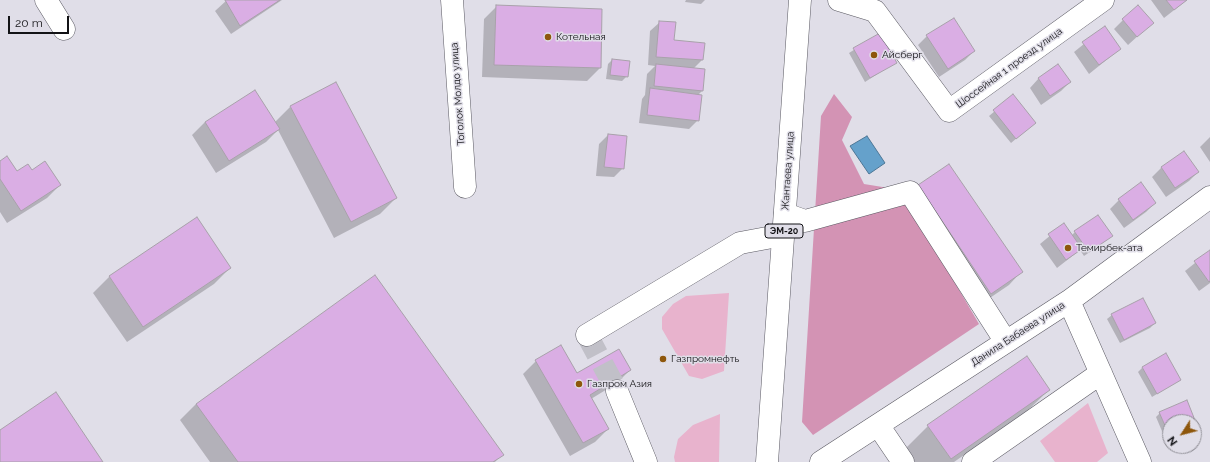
<!DOCTYPE html>
<html>
<head>
<meta charset="utf-8">
<style>
  body { margin:0 }
  #map { position:relative; width:1210px; height:462px; overflow:hidden; background:#e0dee8; font-family:Raleway,sans-serif }
  canvas { display:block }
  .north { position:absolute; left:1162px; top:414px; width:40px; height:40px; box-sizing:border-box; background:#e0dee8; border:1px solid #8e8d94; border-radius:50%; rotate:234deg; font-size:11px; font-weight:700; line-height:16px; text-align:center; color:#131316 }
  .north::after { content:''; display:block; margin:auto; width:14px; height:18px; background:#8e570c; clip-path:polygon(50% 0,100% 100%,50% 72%,0 100%) }
  .scale { position:absolute; left:8px; top:16px; width:61px; height:18px; box-sizing:border-box; border:2px solid #131316; border-top:0; padding-left:5px; font-size:12px; line-height:14px; white-space:nowrap; color:#131316; -webkit-text-stroke:3px #e0dee8; paint-order:stroke }
</style>
</head>
<body>
<div id="map">
<canvas width="1210" height="462"></canvas>
<div class="north">N</div>
<div class="scale">20 m</div>
</div>
<script>
const ctx = document.querySelector('canvas').getContext('2d');
ctx.lineJoin = 'round';
function fillPath(path, color) {
  ctx.fillStyle = color;
  ctx.fill(path, 'evenodd');
}
function toPath(rows) {
  const path = new Path2D();
  for (const r of rows) {
    path.moveTo(r[0], r[1]);
    for (let i = 2; i < r.length; i += 2) path.lineTo(r[i], r[i + 1]);
  }
  return path;
}
function strokePath(path, color, width, dash) {
  ctx.strokeStyle = color;
  ctx.lineWidth = width;
  ctx.lineCap = dash ? 'butt' : 'round';
  ctx.setLineDash(dash || []);
  ctx.stroke(path);
}
function label(font, color, halo, rows, align = 'center') {
  ctx.font = font + ' Raleway,sans-serif';
  ctx.lineWidth = 3;
  ctx.setLineDash([]);
  ctx.textBaseline = 'middle';
  ctx.strokeStyle = halo;
  ctx.fillStyle = color;
  for (const [text, x, y, turn = 0] of rows) {
    ctx.save();
    ctx.translate(x, y);
    ctx.rotate((+turn || 0) * Math.PI / 180);
    ctx.textAlign = isNaN(turn) ? turn : align;
    if (halo) ctx.strokeText(text, 0, 0);
    ctx.fillText(text, 0, 0);
    ctx.restore();
  }
}
const green = toPath([
  [729,293,724,371,702,379,689,376,662,329,662,317,673,304,686,296],
  [1088,403,1108,453,1097,462,1055,462,1040,441],
  [720,414,719,462,675,462,674,457,678,439,693,425]
]);
const forest = toPath([
  [834,94,852,117,842,140,864,184,901,190,979,324,813,435,802,422,821,116]
]);
const water = toPath([
  [867,136,885,163,869,174,850,146,867,136]
]);
const shadow = toPath([
  [227,0,282,0,231,34,215,11],
  [686,0,705,0,701,4,685,2],
  [1151,0,1187,0,1164,18],
  [497,6,600,68,587,81,482,77,484,19],
  [1123,20,1152,23,1128,45,1114,29],
  [660,22,673,41,704,44,702,60,693,69,702,91,698,95,698,120,689,129,639,123,642,99,645,95,647,74,655,66,648,65,650,31],
  [1105,27,1120,49,1089,74,1074,52],
  [879,34,896,62,865,82,849,53],
  [927,36,974,51,965,60,939,77,918,45],
  [612,60,627,76,622,81,606,79,608,64],
  [1039,78,1070,82,1061,91,1041,105,1030,88],
  [1013,96,1030,127,1011,143,989,116],
  [290,107,396,198,380,214,334,238,278,130,266,142,216,173,192,135,205,122,275,122],
  [608,135,623,168,614,177,596,176,599,144],
  [1210,137,1210,162,1200,147],
  [1184,152,1198,172,1189,181,1166,197,1152,177,1161,168],
  [0,162,17,172,31,171,60,185,47,198,7,223,0,212],
  [918,186,1021,272,1009,285,978,306],
  [1119,200,1155,203,1146,212,1124,228,1110,209],
  [196,218,230,268,214,284,127,342,93,293,109,277],
  [1063,225,1071,236,1075,232,1107,240,1084,256,1080,250,1057,268,1040,244],
  [1210,251,1210,283,1199,291,1185,271],
  [1112,315,1155,323,1150,328,1120,343,1107,319],
  [536,361,577,374,630,370,617,383,591,399,608,429,595,442,570,456,523,374],
  [1142,368,1180,380,1152,397,1138,372],
  [1049,390,1026,412,954,462,915,462,905,449,928,426],
  [1186,402,1197,428,1194,431,1194,422,1170,422,1170,442,1167,443,1156,417,1160,413],
  [196,404,502,454,495,462,210,462,180,420]
]);
const building = toPath([
  [225,0,280,0,240,26,225,0],
  [1166,0,1187,0,1174,10,1166,0],
  [496,5,602,9,601,68,494,65,496,5],
  [1138,5,1154,23,1137,37,1122,19,1138,5],
  [954,18,975,51,948,69,926,35,954,18],
  [659,21,676,22,674,40,705,43,703,60,656,57,659,21],
  [1105,26,1121,49,1099,65,1082,42,1105,26],
  [880,33,897,63,870,78,853,48,880,33],
  [612,59,630,61,628,77,610,75,612,59],
  [656,64,705,69,703,91,654,86,656,64],
  [1058,64,1071,82,1050,96,1038,78,1058,64],
  [336,82,397,198,351,222,290,106,336,82],
  [650,88,702,95,699,121,647,115,650,88],
  [255,90,280,129,229,161,205,122,255,90],
  [1013,94,1036,123,1016,139,993,110,1013,94],
  [608,134,627,136,624,169,604,167,608,134],
  [1184,151,1199,172,1175,188,1161,167,1184,151],
  [7,156,17,171,28,164,32,170,45,161,61,185,21,211,0,179,0,161,7,156],
  [949,164,1023,272,991,294,918,185,949,164],
  [1141,182,1156,203,1133,220,1118,199,1141,182],
  [1098,215,1113,236,1089,252,1074,231,1098,215],
  [197,217,231,268,143,327,109,276,197,217],
  [1064,223,1082,249,1066,260,1048,234,1064,223],
  [1210,250,1210,281,1209,282,1194,261,1210,250],
  [375,275,504,455,493,462,238,462,196,404,375,275],
  [1143,298,1156,323,1124,340,1111,314,1143,298],
  [561,345,577,373,619,349,631,370,590,395,609,429,583,443,535,360,561,345],
  [1166,353,1181,380,1157,394,1142,367,1166,353],
  [1027,356,1050,390,951,459,927,425,1027,356],
  [56,392,103,462,0,462,0,430,56,392],
  [1187,400,1198,428,1194,430,1194,422,1170,422,1170,437,1159,412,1187,400]
]);
const minorTunnel = toPath([
  [587,335,617,391]
]);
const minor = toPath([
  [46,0,64,29],
  [452,0,465,187],
  [839,0,875,11,949,111,1103,0],
  [785,214,805,221,910,192,1006,342],
  [1069,301,1140,462],
  [587,335,740,243,783,235],
  [617,391,646,462],
  [878,425,903,462],
  [821,462,1069,301,1210,197],
  [973,462,1101,373]
]);
const major = toPath([
  [767,462,800,0]
]);
const markers = [
  [548,37,4,"#8e570c"],
  [874,55,4,"#8e570c"],
  [1068,248,4,"#8e570c"],
  [663,359,4,"#8e570c"],
  [579,384,4,"#8e570c"]
];
const shields = [
  [784,231,38]
];
const shieldNames = [
  ["ЭМ-20",784,231]
];
const poiNames = [
  ["Котельная",556,37],
  ["Айсберг",882,55],
  ["Темирбек-ата",1076,248],
  ["Газпромнефть",671,359],
  ["Газпром Азия",587,384]
];
const streetNames = [
  ["Шоссейная 1 проезд улица",1009,68,-36],
  ["Тоголок Молдо улица",458,94,-94],
  ["Жантаева улица",788,171,-86],
  ["Данила Бабаева улица",1018,334,-33]
];
fillPath(green, '#e8b3cd');
fillPath(forest, '#d393b4');
fillPath(water, '#65a1cb');
strokePath(water, '#4c7695', 1);
fillPath(shadow, '#0003');
fillPath(building, '#daaee4');
strokePath(building, '#a8a1aa', 1);
strokePath(minorTunnel, '#c1c0c8', 22, [22, 11]);
strokePath(minor, '#5a5962', 23);
strokePath(major, '#5a5962', 23);
strokePath(minor, '#fff', 22);
strokePath(major, '#fff', 22);
for (const [x, y, r, color] of markers) {
  const dot = new Path2D();
  dot.arc(x, y, r, 0, 2 * Math.PI);
  ctx.fillStyle = color;
  ctx.fill(dot);
  strokePath(dot, '#e0dee8', 1.5);
}
for (const [x, y, w] of shields) {
  const box = new Path2D();
  box.roundRect(x - w / 2, y - 7, w, 14, 3);
  ctx.fillStyle = '#e0dee8';
  ctx.fill(box);
  strokePath(box, '#131316', 1);
}
label('bold 9px', '#131316', null, shieldNames);
label('10px', '#131316', '#e0dee8', poiNames, 'left');
label('10px', '#131316', '#e0dee8', streetNames);
</script>
</body>
</html>
